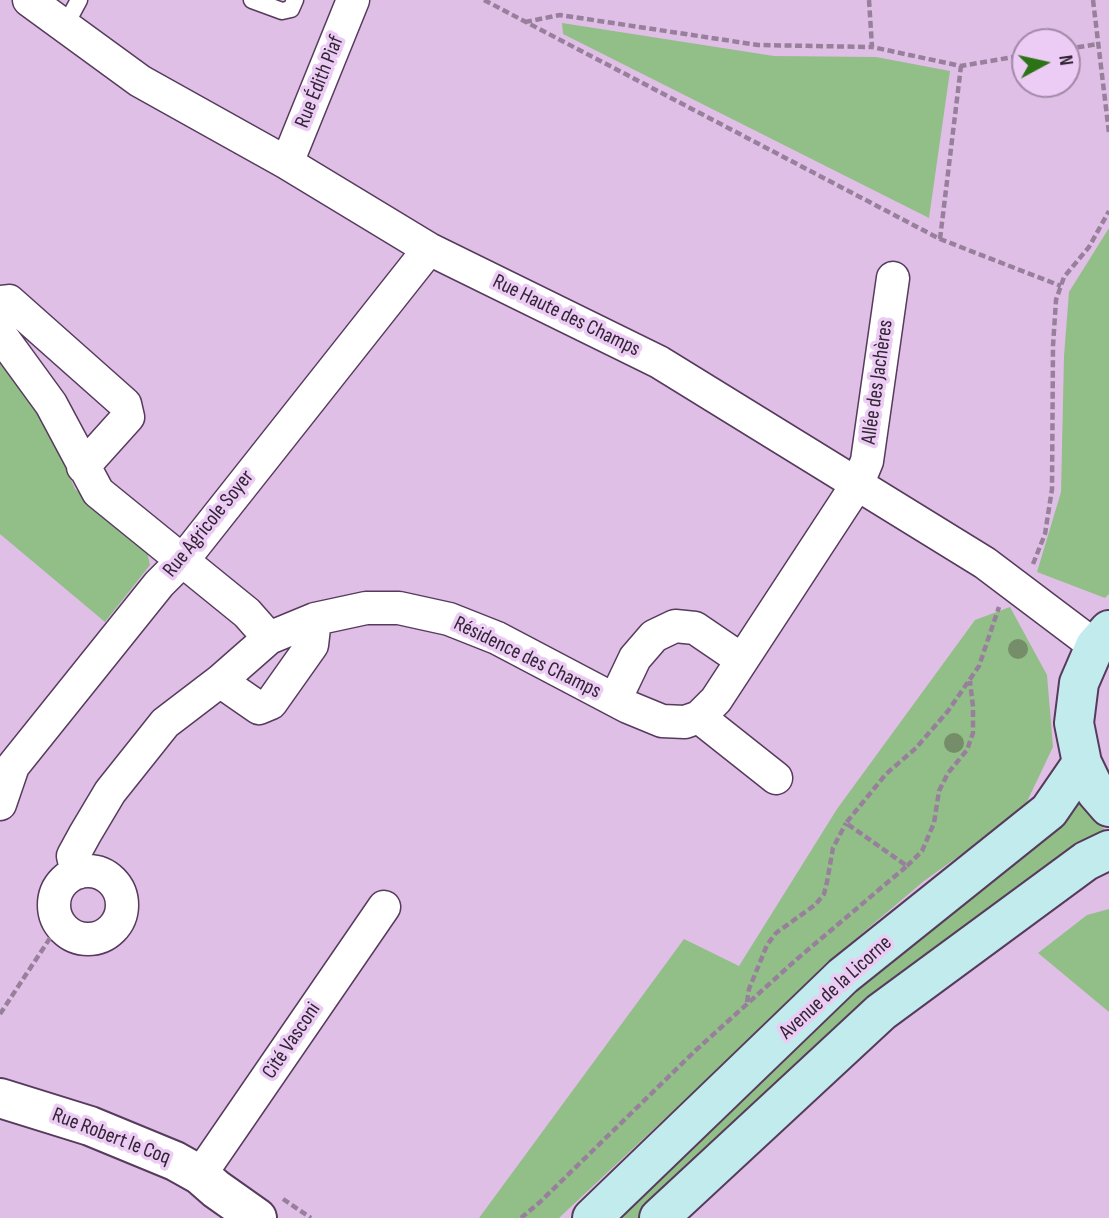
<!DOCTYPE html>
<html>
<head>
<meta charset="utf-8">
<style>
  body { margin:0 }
  #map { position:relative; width:1109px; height:1218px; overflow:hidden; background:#dfbfe6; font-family:"Sofia Sans Condensed",sans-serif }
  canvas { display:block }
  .north { position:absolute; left:1011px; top:28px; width:70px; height:70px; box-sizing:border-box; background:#eccbf4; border:2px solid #a189a7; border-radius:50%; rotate:82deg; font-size:19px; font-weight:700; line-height:28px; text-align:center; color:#312534 }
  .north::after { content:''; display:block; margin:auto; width:24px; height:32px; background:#2b7315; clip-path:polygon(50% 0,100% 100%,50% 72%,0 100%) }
</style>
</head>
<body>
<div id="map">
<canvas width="1109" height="1218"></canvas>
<div class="north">N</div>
</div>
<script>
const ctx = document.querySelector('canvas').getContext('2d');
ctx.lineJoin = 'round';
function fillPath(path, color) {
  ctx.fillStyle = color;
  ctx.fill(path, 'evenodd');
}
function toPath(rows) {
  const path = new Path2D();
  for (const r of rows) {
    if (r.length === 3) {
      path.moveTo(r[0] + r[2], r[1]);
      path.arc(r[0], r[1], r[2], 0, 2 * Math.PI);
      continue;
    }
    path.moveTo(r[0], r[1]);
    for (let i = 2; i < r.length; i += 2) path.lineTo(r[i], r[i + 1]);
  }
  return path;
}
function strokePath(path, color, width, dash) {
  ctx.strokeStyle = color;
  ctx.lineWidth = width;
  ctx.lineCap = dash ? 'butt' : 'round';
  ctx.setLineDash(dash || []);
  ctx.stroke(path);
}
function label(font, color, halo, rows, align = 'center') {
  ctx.font = font + ' "Sofia Sans Condensed",sans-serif';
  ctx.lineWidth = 7;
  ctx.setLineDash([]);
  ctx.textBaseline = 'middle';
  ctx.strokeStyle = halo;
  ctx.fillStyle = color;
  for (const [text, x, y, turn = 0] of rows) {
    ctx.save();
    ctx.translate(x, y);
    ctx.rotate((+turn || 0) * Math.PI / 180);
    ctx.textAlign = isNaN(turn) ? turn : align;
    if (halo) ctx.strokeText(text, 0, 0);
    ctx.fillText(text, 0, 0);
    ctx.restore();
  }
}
const green = toPath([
  [562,23,774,56,876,57,950,71,929,218,563,34],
  [1109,228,1109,594,1105,598,1037,572,1061,492,1064,356,1069,292],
  [0,350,40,406,75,489,101,512,146,547,150,565,105,622,0,534],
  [1010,607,1047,675,1053,747,1023,810,924,881,827,963,740,1048,559,1218,479,1218,684,939,739,966,837,809,975,620],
  [1077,801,1105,830,1075,846,642,1218,614,1218,844,1000,900,951,1063,824],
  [1109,909,1109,1012,1038,953,1087,915]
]);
const path = toPath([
  [484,0,940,239,1061,286],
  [869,0,872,47,961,66,1025,55],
  [1093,0,1109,133],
  [525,22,560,15,758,45,872,47],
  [1067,49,1098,44],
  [940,239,961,66],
  [1033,564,1045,534,1052,489,1053,346,1056,300,1064,277,1089,247,1109,211],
  [907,866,922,851,934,823,939,791,948,773,967,750,973,733,973,707,970,681],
  [747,1002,749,989,767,945,776,933,815,905,824,894,827,882,833,848,846,823],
  [0,1014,60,923],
  [283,1199,311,1218],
  [521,1218,540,1202,696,1050,797,959,907,866,846,823,886,774,916,748,948,711,979,666,999,607]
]);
const service = toPath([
  [252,0,282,11,291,9,295,0],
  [65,26,79,0]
]);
const minor = toPath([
  [29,0,140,81,287,163,429,249,659,362,985,563,1095,646],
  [287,163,353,0],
  [0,304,2,302,9,301,125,404,128,417,83,467],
  [0,334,51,404,98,492,247,613,269,638,315,619,366,608,399,608,449,619,497,638,628,707,662,721,685,722,699,717,716,700,858,483,867,461,893,278],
  [220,681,259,708,271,703,312,645,315,619],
  [615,700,635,658,654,636,675,626,695,628,742,660],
  [699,717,776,778],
  [0,804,13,766,159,584,183,560,429,249],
  [88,905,34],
  [77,873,73,856,85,834,110,792,165,723,220,681,269,638],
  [200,1175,384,907]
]);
const tertiary = toPath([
  [0,1098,90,1126,175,1161,200,1175,216,1189,257,1218]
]);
const secondary = toPath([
  [1109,630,1095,646,1079,683,1074,723,1082,763,1096,792,1109,807],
  [592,1218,843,976,1049,811,1082,763],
  [659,1218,881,1012,1086,861,1109,850]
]);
const trees = [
  [1018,649],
  [954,743]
];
const streetNames = [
  ["Rue Édith Piaf",320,82,-68],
  ["Rue Haute des Champs",566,316,26],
  ["Allée des Jachères",878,382,-82],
  ["Rue Agricole Soyer",209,524,-51],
  ["Résidence des Champs",527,658,26],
  ["Avenue de la Licorne",836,988,-42],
  ["Cité Vasconi",292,1041,-56],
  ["Rue Robert le Coq",111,1137,21]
];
fillPath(green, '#92bf87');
strokePath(service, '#563b5d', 19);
strokePath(minor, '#563b5d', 35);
strokePath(tertiary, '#563b5d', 42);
strokePath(secondary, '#563b5d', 42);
strokePath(path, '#98809d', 4.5, [7, 3.5]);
strokePath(service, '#fff', 16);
strokePath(minor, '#fff', 32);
strokePath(tertiary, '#fff', 38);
strokePath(secondary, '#c1ebed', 38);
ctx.fillStyle = '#758e69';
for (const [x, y] of trees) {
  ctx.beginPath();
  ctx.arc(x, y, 10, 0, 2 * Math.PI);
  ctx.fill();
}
label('21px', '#312534', '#eccbf4', streetNames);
</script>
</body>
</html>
